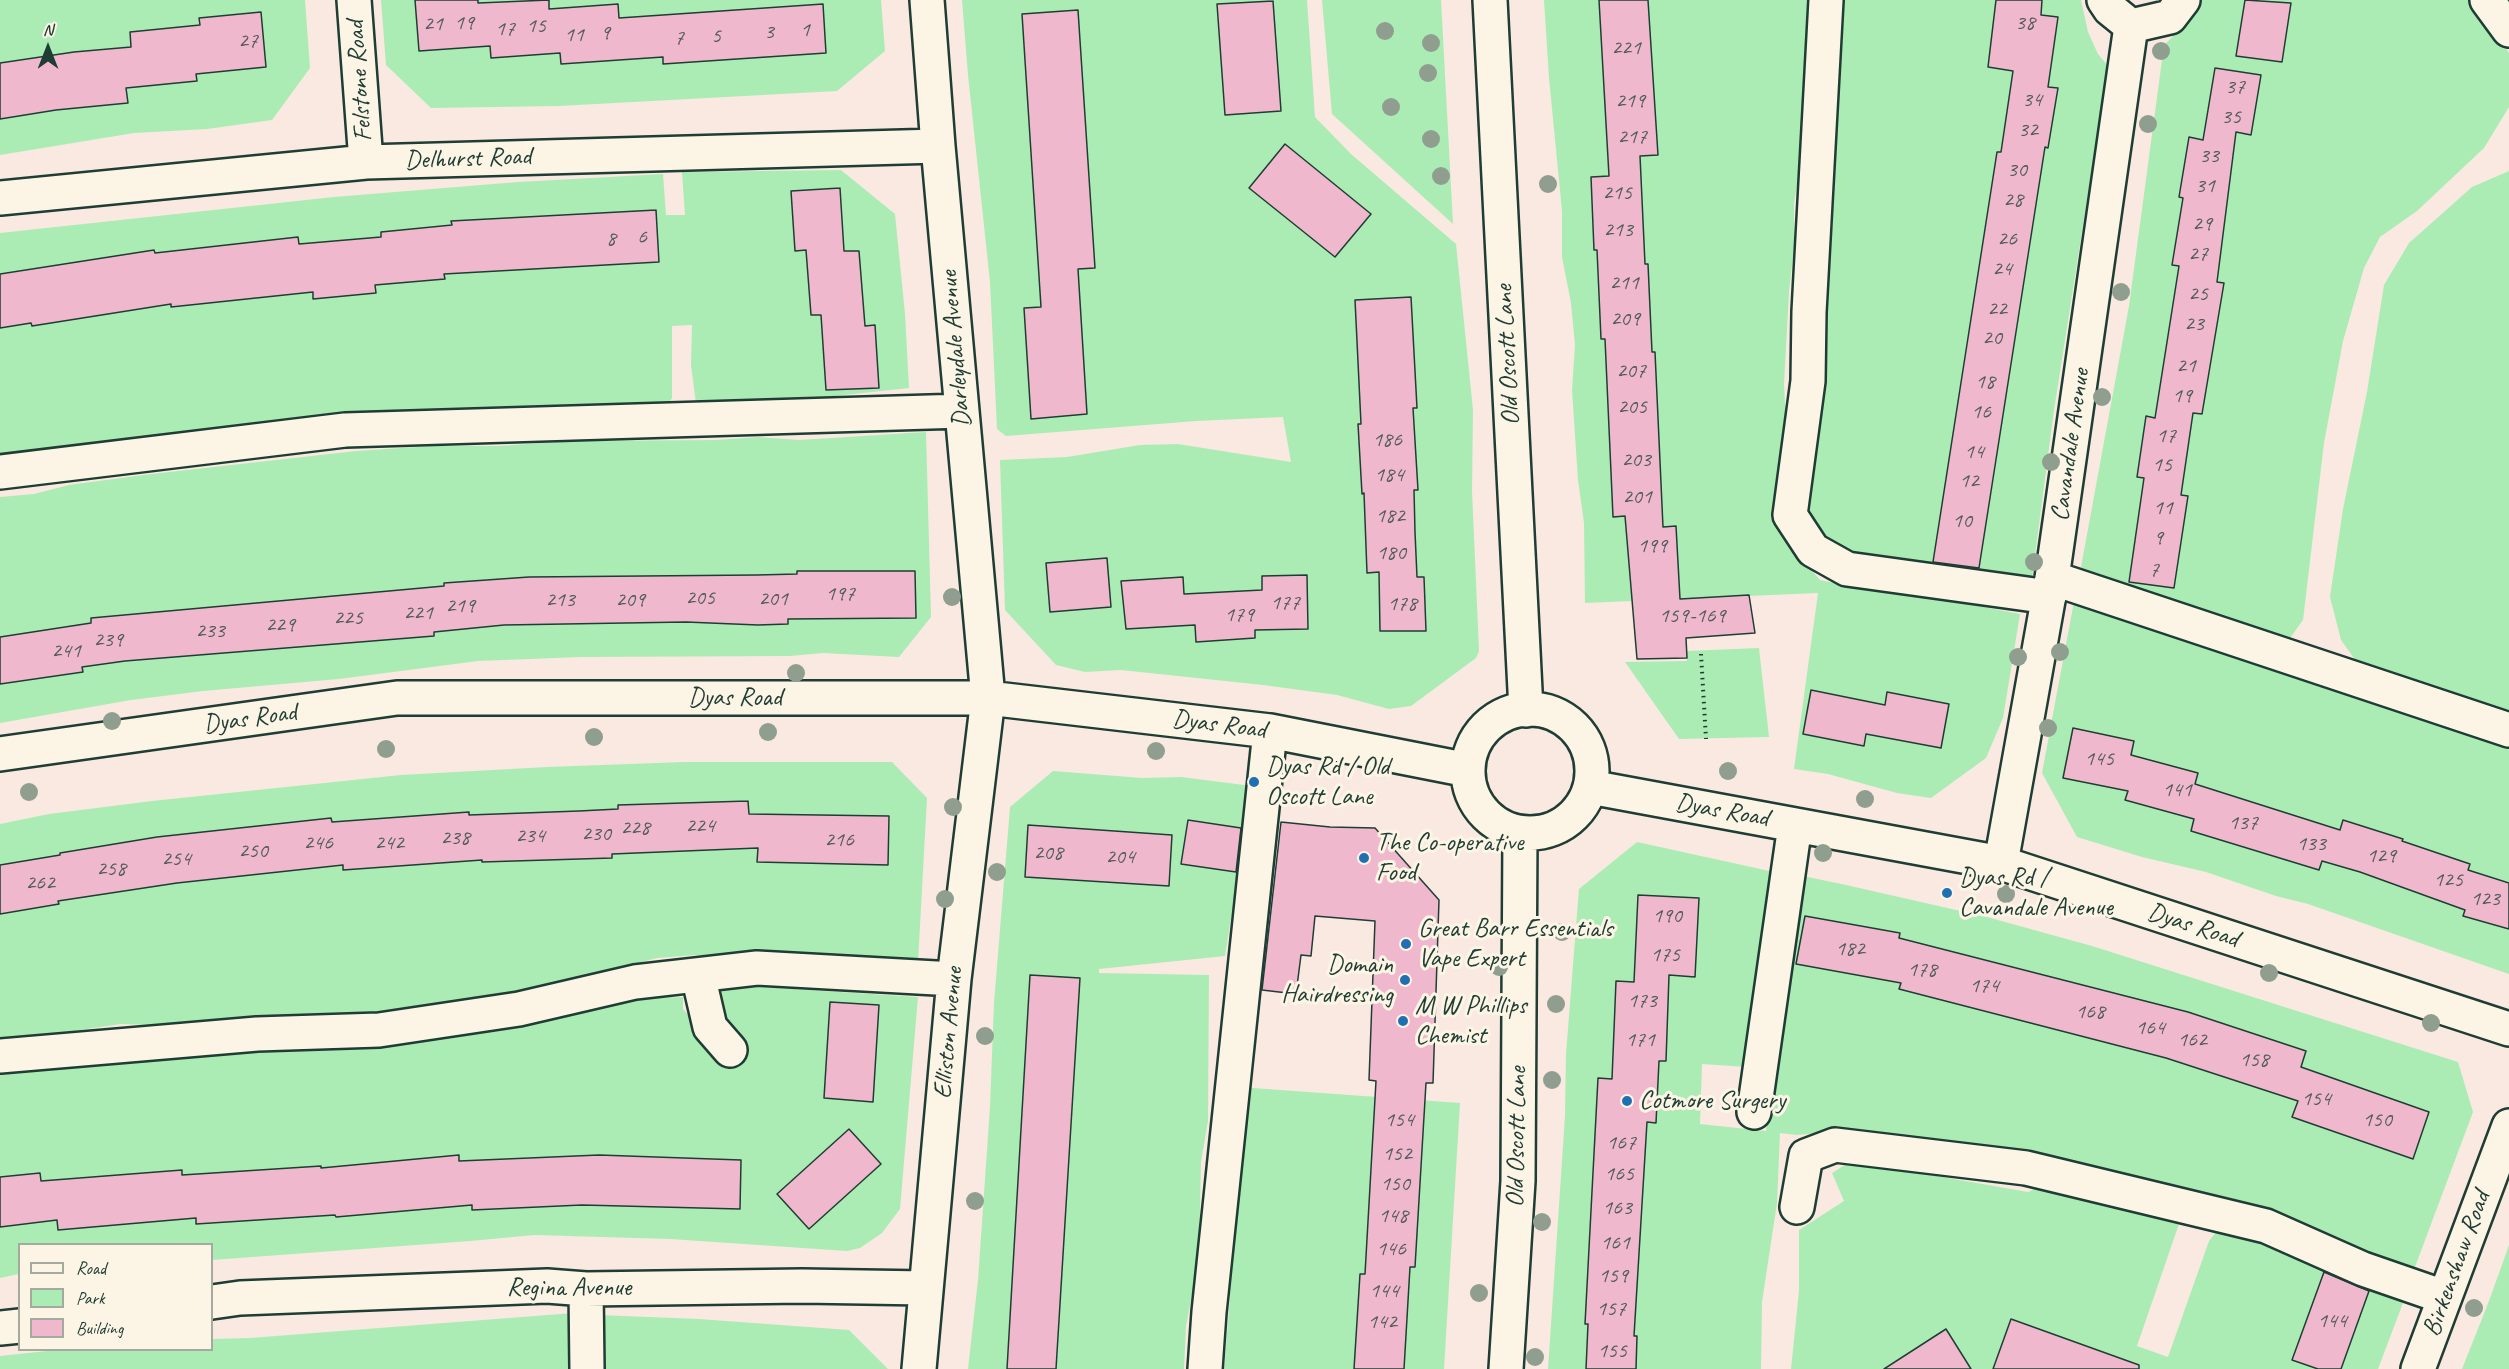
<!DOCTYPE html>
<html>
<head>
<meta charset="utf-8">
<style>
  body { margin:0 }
  #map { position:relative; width:2509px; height:1369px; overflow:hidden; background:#f9e9e0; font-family:Caveat,sans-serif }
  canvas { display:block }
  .legend { position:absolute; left:18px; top:1243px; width:195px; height:108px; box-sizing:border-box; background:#fcf5e5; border:2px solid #a4ab9e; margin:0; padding:8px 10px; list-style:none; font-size:18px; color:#1f3d34 }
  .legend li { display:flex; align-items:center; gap:12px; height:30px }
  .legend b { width:30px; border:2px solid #a4ab9e }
  .north { position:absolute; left:18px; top:18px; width:60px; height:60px; -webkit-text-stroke:4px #fcf5e5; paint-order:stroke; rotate:0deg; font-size:16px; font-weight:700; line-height:24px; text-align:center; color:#1f3d34 }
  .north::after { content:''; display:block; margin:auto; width:21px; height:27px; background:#1f3d34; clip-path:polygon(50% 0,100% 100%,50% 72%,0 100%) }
</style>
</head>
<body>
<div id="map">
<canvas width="2509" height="1369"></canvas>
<ul class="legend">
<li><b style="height:8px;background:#fcf5e5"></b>Road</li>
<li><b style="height:16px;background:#abecb5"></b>Park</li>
<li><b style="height:16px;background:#efb8cd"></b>Building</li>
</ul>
<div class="north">N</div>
</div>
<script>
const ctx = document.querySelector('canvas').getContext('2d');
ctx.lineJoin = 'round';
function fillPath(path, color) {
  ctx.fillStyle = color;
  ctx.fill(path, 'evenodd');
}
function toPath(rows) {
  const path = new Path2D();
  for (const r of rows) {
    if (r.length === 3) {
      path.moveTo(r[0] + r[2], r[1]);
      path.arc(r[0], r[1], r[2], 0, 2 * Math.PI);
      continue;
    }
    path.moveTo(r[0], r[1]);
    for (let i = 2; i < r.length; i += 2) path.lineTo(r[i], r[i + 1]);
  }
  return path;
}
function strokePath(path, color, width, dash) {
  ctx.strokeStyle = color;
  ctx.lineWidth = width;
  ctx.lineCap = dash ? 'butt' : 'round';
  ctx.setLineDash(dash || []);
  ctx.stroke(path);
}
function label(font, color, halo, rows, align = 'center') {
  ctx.font = font + ' Caveat,sans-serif';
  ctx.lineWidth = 6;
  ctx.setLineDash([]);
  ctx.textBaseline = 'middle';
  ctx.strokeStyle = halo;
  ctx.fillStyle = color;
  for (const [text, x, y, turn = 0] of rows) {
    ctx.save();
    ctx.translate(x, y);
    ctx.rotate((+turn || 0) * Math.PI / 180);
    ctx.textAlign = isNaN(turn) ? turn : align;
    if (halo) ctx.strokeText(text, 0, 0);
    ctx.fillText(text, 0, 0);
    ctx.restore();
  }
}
const green = toPath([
  [0,0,305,0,310,68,272,120,207,129,134,133,0,155],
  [381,0,881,0,885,51,837,91,559,106,431,108,386,65],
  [962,0,1307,0,1315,117,1351,154,1456,244,1473,410,1472,491,1479,651,1476,658,1411,706,1389,709,1337,695,1263,685,1121,670,1085,672,1056,665,1005,610,1000,460,1067,457,1140,445,1178,444,1291,462,1283,417,1196,421,1006,436,997,429,990,282,968,75],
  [1322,0,1441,0,1453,224,1332,114],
  [1544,0,1810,0,1808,64,1802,153,1794,204,1794,247,1789,292,1784,384,1786,425,1801,558,1820,580,1862,589,1942,599,2020,614,2003,718,1986,758,1931,798,1897,793,1828,774,1794,769,1818,593,1585,603,1584,523,1578,480,1572,390,1575,345,1571,303,1562,257,1562,211,1549,78],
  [1840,0,2081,0,2088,32,2098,54,2108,66,2054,410,2031,586,1850,562,1802,519,1823,298,1833,221,1833,119],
  [2202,0,2474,0,2509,53,2509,107,2484,148,2417,211,2380,237,2364,268,2343,341,2324,443,2303,620,2290,638,2269,641,2079,578,2129,306,2164,45,2191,19],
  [841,170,895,214,905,314,909,388,706,410,696,404,691,365,692,325,672,326,672,398,668,405,0,461,0,233,334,197,518,182,663,174,666,215,685,215,682,172],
  [2509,171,2509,711,2356,661,2341,640,2330,597,2343,509,2367,392,2384,285,2409,243,2472,187],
  [926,432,931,617,899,657,823,653,790,656,581,657,478,661,339,679,203,691,131,700,0,723,0,497,34,494,69,485,143,475,356,451,432,446,498,446,572,441,716,440,758,437,799,440],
  [2075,596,2509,742,2509,974,2308,904,2276,896,2206,872,2142,857,2077,837,2042,773],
  [1759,648,1769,737,1679,739,1625,662,1687,661,1687,651],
  [684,762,892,762,927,798,918,962,695,955,657,958,523,992,389,1013,258,1022,222,1020,153,1025,121,1024,0,1042,0,824,49,814,152,801,401,775,547,767],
  [1053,771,1142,778,1181,777,1252,786,1225,956,1099,969,1099,973,1209,975,1208,1121,1201,1162,1199,1257,1186,1326,1184,1369,968,1369,978,1280,990,1107,994,1003,1010,807],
  [1637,842,1774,872,1747,1067,1702,1064,1700,1124,1766,1131,1803,876,1846,885,1987,917,2092,946,2458,1062,2473,1112,2412,1275,1830,1132,1797,1135,1780,1133,1777,1203,1762,1302,1761,1369,1548,1369,1565,1116,1566,1054,1579,889],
  [715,984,918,997,900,1209,882,1233,860,1248,847,1251,670,1239,534,1235,470,1241,212,1260,212,1244,20,1244,19,1274,0,1278,0,1073,220,1052,252,1052,461,1034,527,1023,566,1010,599,1010,599,1001,651,998,683,997,683,1009,714,1046],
  [1239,1087,1460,1103,1444,1369,1224,1369,1230,1297,1229,1258],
  [1851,1161,2028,1192,2035,1189,2064,1192,2181,1218,2137,1346,2168,1357,2209,1241,2221,1226,2406,1295,2378,1369,1791,1369,1799,1291,1799,1230,1844,1201,1832,1173],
  [2509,1245,2509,1369,2462,1369,2489,1301],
  [574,1313,575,1369,0,1369,0,1356,47,1351,212,1350,212,1339,250,1338],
  [598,1315,699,1319,849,1330,888,1369,597,1369]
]);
const building = toPath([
  [415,0,478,0,478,3,549,0,549,9,618,4,619,18,823,4,826,53,663,64,663,57,561,64,560,53,491,58,490,46,419,51,415,0],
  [1599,0,1648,0,1658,155,1640,156,1645,264,1648,264,1652,352,1655,352,1663,527,1676,526,1680,599,1749,595,1755,633,1686,638,1687,658,1637,659,1625,516,1613,517,1605,339,1601,339,1597,250,1594,250,1591,177,1609,176,1599,0],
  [1996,0,2042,0,2041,15,2058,17,2048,87,2058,88,2048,148,2045,147,1979,568,1933,562,1997,152,2001,152,2013,71,1988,67,1996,0],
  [2245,0,2291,3,2282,62,2236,56,2245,0],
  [1273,1,1281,111,1225,115,1217,4,1273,1],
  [1078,10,1095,268,1078,269,1087,414,1031,419,1024,308,1041,307,1022,14,1078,10],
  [261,12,266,67,196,74,197,81,126,88,128,103,56,110,0,119,0,63,74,52,131,47,130,32,200,25,199,18,261,12],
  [2215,68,2261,75,2251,135,2236,132,2217,282,2224,283,2202,414,2193,413,2181,495,2188,496,2174,588,2129,582,2144,478,2137,477,2146,416,2155,418,2179,266,2172,265,2183,198,2179,197,2189,137,2203,140,2215,68],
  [1285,144,1371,214,1335,257,1249,188,1285,144],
  [840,188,844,251,859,251,865,326,875,325,879,388,826,390,821,315,811,315,806,250,795,251,791,191,840,188],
  [656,210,659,262,444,274,445,279,375,285,376,293,313,299,313,292,171,307,171,304,32,326,31,323,0,328,0,274,154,250,155,253,298,237,299,244,381,237,381,232,452,225,451,221,656,210],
  [1411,297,1417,408,1413,408,1418,490,1414,490,1415,532,1417,577,1424,577,1426,631,1380,631,1379,572,1367,573,1364,493,1362,494,1358,424,1361,424,1355,300,1411,297],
  [1107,558,1111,607,1050,612,1046,563,1107,558],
  [797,571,915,571,916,618,788,619,788,624,758,625,686,622,504,625,434,632,434,636,125,661,82,667,83,672,0,684,0,637,91,623,91,618,444,586,444,583,529,577,757,575,797,574,797,571],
  [1307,575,1308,629,1255,630,1255,638,1196,642,1195,625,1126,629,1121,581,1183,577,1184,594,1262,590,1262,576,1307,575],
  [1811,690,1885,705,1887,692,1949,704,1941,748,1866,734,1864,746,1803,734,1811,690],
  [2073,728,2134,741,2131,755,2198,773,2195,784,2340,830,2343,820,2403,839,2402,841,2470,864,2468,870,2509,883,2509,929,2463,916,2465,910,2360,872,2322,861,2319,870,2191,831,2194,819,2125,800,2128,791,2063,778,2073,728],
  [748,801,749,814,889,816,888,865,757,862,758,848,612,854,612,858,482,862,482,860,343,870,343,865,177,883,58,901,59,904,0,914,0,865,60,855,60,853,157,837,331,818,332,822,469,812,469,815,579,811,618,809,618,805,748,801],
  [1188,820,1241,828,1236,872,1181,864,1188,820],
  [1281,822,1330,827,1375,828,1439,900,1433,1083,1426,1083,1415,1267,1410,1267,1404,1369,1354,1369,1360,1274,1365,1274,1376,1081,1369,1080,1375,921,1315,916,1311,956,1301,955,1296,994,1262,990,1281,822],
  [1028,825,1172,835,1169,886,1025,877,1028,825],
  [1638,895,1699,898,1695,977,1669,975,1666,1061,1659,1061,1656,1123,1647,1122,1634,1336,1637,1336,1636,1369,1586,1369,1588,1324,1585,1324,1598,1078,1612,1079,1616,981,1634,982,1638,895],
  [1805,916,1900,933,1899,938,2188,1012,2306,1051,2301,1067,2429,1112,2413,1159,2292,1117,2298,1101,2166,1058,1899,989,1901,983,1796,964,1805,916],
  [1030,975,1080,978,1056,1369,1007,1369,1030,975],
  [830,1002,879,1005,873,1102,824,1098,830,1002],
  [849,1129,881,1164,809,1229,777,1194,849,1129],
  [459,1155,459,1161,599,1155,741,1160,740,1209,582,1205,472,1210,472,1205,336,1217,335,1215,196,1224,196,1218,58,1230,57,1220,0,1227,0,1177,40,1173,41,1181,182,1170,182,1175,321,1166,321,1168,459,1155],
  [2324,1272,2369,1291,2341,1369,2318,1369,2292,1360,2324,1272],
  [2011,1319,2139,1365,2139,1369,1993,1369,2011,1319],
  [1946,1329,1971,1369,1884,1369,1946,1329]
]);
const path = toPath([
  [1701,654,1706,739]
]);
const minor = toPath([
  [354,0,366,162],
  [1490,0,1526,710],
  [1826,0,1809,312,1808,381,1790,515,1813,550,1847,569,2049,597],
  [2104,0,2110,9,2131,26],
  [2487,0,2509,30],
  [2131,26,2170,17,2183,0],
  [0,198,366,162,938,146],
  [0,472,345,430,962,411],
  [2052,578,2509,730],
  [1530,771,62],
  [0,754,397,698,988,698,1270,731,1468,770],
  [1590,787,2001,863,2509,1029],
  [2001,863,2052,578,2131,26],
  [698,975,710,1027,730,1050],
  [0,1056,257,1034,379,1030,519,1009,635,982,757,968,954,979],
  [1754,1112,1795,825],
  [1797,1207,1806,1156,1835,1145,2026,1168,2266,1226,2363,1269,2444,1297],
  [586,1289,587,1369],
  [212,1302,240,1298,547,1286,586,1289,802,1286,926,1288],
  [0,1328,20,1326],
  [919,1369,954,979,988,698,938,146,927,0],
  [1205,1369,1209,1312,1270,731],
  [1506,1369,1518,1181,1520,833],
  [2418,1369,2509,1126]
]);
const trees = [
  [1385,31],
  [1431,43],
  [2161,51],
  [1428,73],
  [1391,107],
  [2148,124],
  [1431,139],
  [1441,176],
  [1548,184],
  [2121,292],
  [2102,397],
  [2051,462],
  [2034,562],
  [952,597],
  [2060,652],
  [2018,657],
  [796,673],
  [112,721],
  [2048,728],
  [768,732],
  [594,737],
  [386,749],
  [1156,751],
  [1728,771],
  [29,792],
  [1865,799],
  [953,807],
  [1823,853],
  [997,872],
  [2006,894],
  [945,899],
  [1562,932],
  [1499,967],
  [2269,973],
  [1556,1004],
  [2431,1023],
  [985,1036],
  [1552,1080],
  [975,1201],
  [1542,1222],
  [1479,1293],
  [2474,1308],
  [1535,1357]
];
const markers = [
  [1254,782,6,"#1f6fb2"],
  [1364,858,6,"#1f6fb2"],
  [1947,893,6,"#1f6fb2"],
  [1406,944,6,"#1f6fb2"],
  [1405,980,6,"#1f6fb2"],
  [1403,1021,6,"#1f6fb2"],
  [1627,1101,6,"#1f6fb2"]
];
const numberNames = [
  ["19",464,23],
  ["38",2025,23],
  ["21",433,24],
  ["15",536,26],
  ["17",505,29],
  ["1",805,30],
  ["3",769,32],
  ["9",605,33],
  ["11",574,35],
  ["5",716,36],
  ["7",679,38],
  ["27",248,41],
  ["221",1626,48],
  ["37",2235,87],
  ["34",2032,100],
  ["219",1630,101],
  ["35",2231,117],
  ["32",2028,130],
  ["217",1632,137],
  ["33",2209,156],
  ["30",2017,170],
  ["31",2205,186],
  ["215",1617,193],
  ["28",2013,200],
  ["29",2202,224],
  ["213",1618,230],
  ["6",642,237],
  ["8",611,239],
  ["26",2007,239],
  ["27",2198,254],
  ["24",2002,269],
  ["211",1624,283],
  ["25",2198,294],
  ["22",1997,309],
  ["209",1625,319],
  ["23",2194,324],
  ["20",1992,338],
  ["21",2186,366],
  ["207",1631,371],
  ["18",1985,382],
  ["19",2182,396],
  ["205",1632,407],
  ["16",1981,412],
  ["17",2166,436],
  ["186",1387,440],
  ["14",1974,452],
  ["203",1636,460],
  ["15",2162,465],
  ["184",1389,475],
  ["12",1969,481],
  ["201",1637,497],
  ["11",2163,508],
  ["182",1390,516],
  ["10",1962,521],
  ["9",2158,538],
  ["199",1652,546],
  ["180",1391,553],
  ["7",2154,570],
  ["197",840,594],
  ["205",700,598],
  ["201",773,599],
  ["213",560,600],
  ["209",630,600],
  ["177",1285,603],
  ["178",1402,604],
  ["219",460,606],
  ["221",418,613],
  ["179",1239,615],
  ["159-169",1692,616],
  ["225",348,618],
  ["229",280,625],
  ["233",210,631],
  ["239",108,640],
  ["241",66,651],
  ["145",2099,759],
  ["141",2177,790],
  ["137",2243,823],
  ["224",700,826],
  ["228",635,828],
  ["230",596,834],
  ["234",530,836],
  ["238",455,838],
  ["216",839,840],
  ["246",318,843],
  ["242",389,843],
  ["133",2311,844],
  ["250",253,851],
  ["208",1048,853],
  ["129",2381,856],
  ["204",1120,857],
  ["254",176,859],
  ["258",111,869],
  ["125",2448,880],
  ["262",40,883],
  ["123",2485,899],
  ["190",1667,916],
  ["182",1850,949],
  ["175",1665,955],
  ["178",1922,970],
  ["174",1984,986],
  ["173",1642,1001],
  ["168",2090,1012],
  ["164",2150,1028],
  ["171",1640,1040],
  ["162",2192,1040],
  ["158",2254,1060],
  ["154",2316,1099],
  ["154",1399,1120],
  ["150",2377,1120],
  ["167",1621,1143],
  ["152",1397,1154],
  ["165",1619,1174],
  ["150",1395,1184],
  ["163",1617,1208],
  ["148",1393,1216],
  ["161",1615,1243],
  ["146",1391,1249],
  ["159",1613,1276],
  ["144",1384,1291],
  ["157",1611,1309],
  ["144",2332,1321],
  ["142",1382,1322],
  ["155",1612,1351]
];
const streetNames = [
  ["Felstone Road",360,81,-94],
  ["Delhurst Road",468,159,-2],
  ["Darleydale Avenue",956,349,-95],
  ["Old Oscott Lane",1508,355,-93],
  ["Cavandale Avenue",2071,445,-82],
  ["Dyas Road",735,698],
  ["Dyas Road",250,719,-8],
  ["Dyas Road",1219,725,7],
  ["Dyas Road",1722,811,10],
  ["Dyas Road",2193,926,18],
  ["Elliston Avenue",949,1033,-85],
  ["Old Oscott Lane",1517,1137,-89],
  ["Birkenshaw Road",2457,1264,-70],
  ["Regina Avenue",569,1288]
];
const poiNames = [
  ["Dyas Rd / Old",1266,767],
  ["Oscott Lane",1266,797],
  ["The Co-operative",1376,843],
  ["Food",1376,873],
  ["Dyas Rd /",1959,878],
  ["Cavandale Avenue",1959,908],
  ["Great Barr Essentials",1418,929],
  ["Vape Expert",1418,959],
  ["Domain",1393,965,"right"],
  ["Hairdressing",1393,995,"right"],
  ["M W Phillips",1415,1006],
  ["Chemist",1415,1036],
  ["Cotmore Surgery",1639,1101]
];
fillPath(green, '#abecb5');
fillPath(building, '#efb8cd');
strokePath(building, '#1f3d34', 1.5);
strokePath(minor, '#1f3d34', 38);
strokePath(path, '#1f3d34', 4, [1.5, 4.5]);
strokePath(minor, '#fcf5e5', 33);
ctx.fillStyle = '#909e90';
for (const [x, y] of trees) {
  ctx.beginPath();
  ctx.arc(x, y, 9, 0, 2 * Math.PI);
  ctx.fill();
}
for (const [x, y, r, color] of markers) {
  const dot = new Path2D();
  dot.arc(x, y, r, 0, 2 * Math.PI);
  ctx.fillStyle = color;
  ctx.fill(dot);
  strokePath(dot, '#fcf5e5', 2);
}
label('22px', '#535c5a', null, numberNames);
label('26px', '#1f3d34', '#fcf5e5', streetNames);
label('26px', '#1f3d34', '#fcf5e5', poiNames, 'left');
</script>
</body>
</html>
